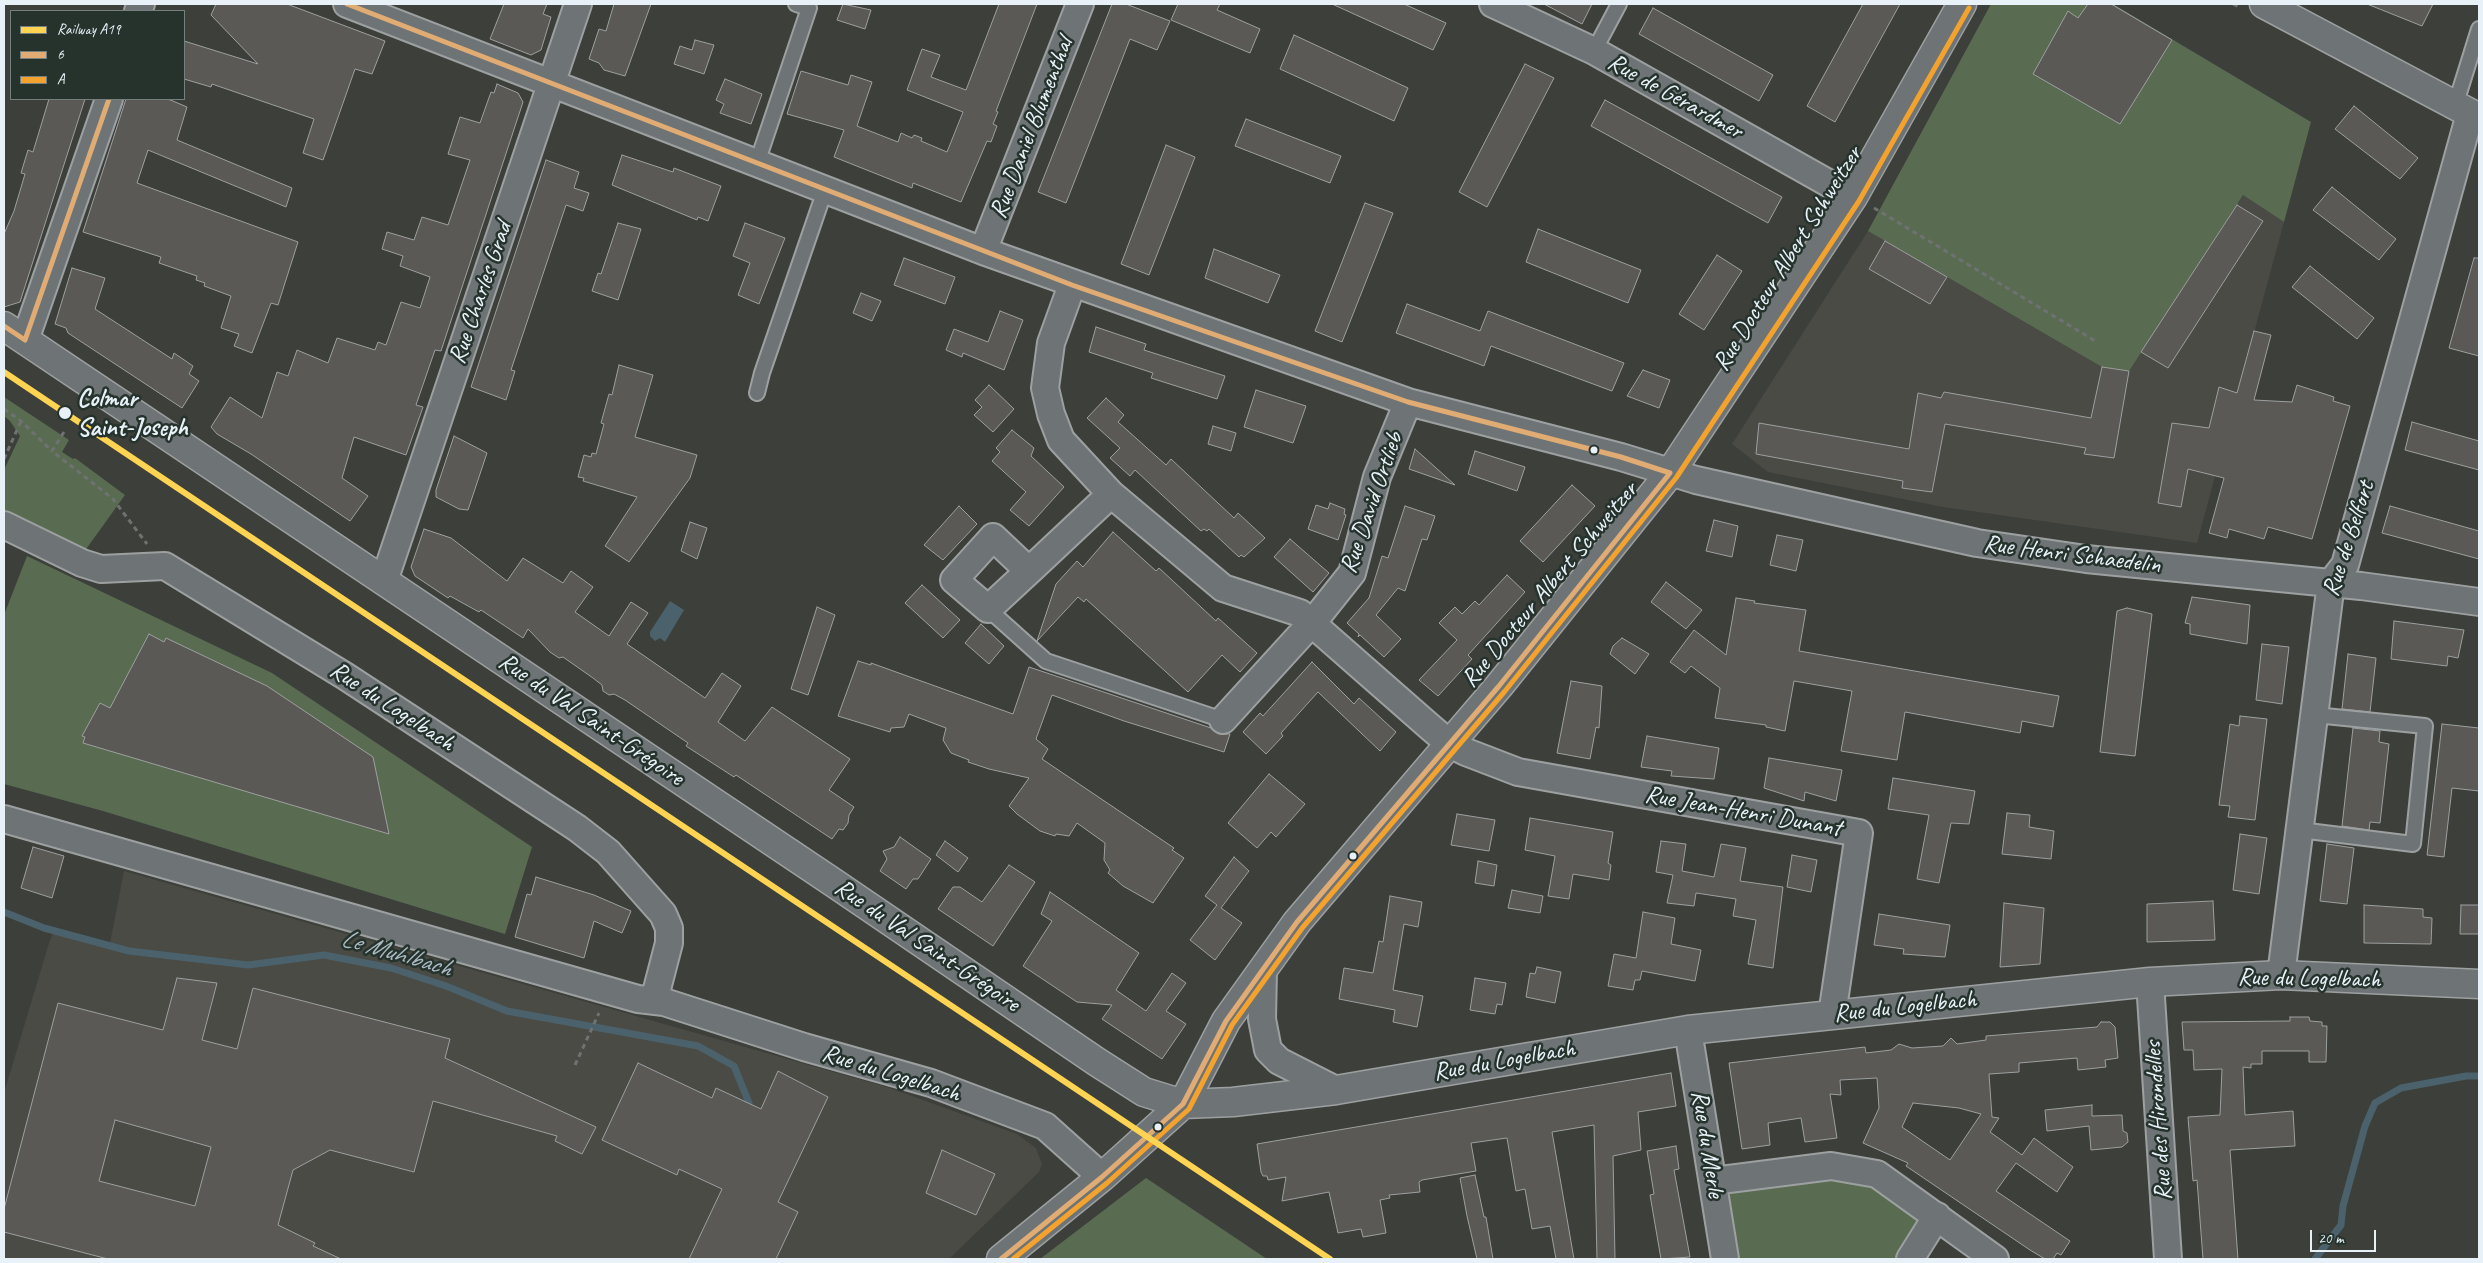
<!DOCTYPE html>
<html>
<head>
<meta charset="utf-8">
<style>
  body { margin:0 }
  #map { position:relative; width:2483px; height:1263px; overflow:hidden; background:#3c3f3a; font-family:Caveat,sans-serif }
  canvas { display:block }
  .frame { position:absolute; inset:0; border:5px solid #e8f1f8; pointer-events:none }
  .legend { position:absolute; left:10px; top:10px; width:175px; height:90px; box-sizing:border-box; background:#26332d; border:1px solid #747f7e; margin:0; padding:6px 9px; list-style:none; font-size:15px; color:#e8f1f8 }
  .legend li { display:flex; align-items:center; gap:10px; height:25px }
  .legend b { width:25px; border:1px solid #747f7e }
  .scale { position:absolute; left:2310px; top:1230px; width:66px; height:22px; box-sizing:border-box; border:2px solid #e8f1f8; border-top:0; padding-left:6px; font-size:15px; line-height:18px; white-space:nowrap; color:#e8f1f8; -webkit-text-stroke:4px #26332d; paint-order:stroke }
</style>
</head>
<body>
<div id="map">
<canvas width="2483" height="1263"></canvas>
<div class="frame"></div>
<ul class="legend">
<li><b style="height:6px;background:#fed452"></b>Railway A19</li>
<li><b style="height:6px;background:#e1ab74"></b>6</li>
<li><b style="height:6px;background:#f3a22d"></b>A</li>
</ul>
<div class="scale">20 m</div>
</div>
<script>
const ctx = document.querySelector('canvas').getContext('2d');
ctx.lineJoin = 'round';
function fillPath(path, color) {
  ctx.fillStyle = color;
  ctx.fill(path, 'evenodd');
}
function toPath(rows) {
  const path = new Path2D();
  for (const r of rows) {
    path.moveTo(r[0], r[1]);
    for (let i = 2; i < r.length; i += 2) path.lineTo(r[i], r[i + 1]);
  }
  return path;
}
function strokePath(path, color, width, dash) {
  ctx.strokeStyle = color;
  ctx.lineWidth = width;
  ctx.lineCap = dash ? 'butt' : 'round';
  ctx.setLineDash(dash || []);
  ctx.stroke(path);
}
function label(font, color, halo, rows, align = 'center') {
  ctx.font = font + ' Caveat,sans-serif';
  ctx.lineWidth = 5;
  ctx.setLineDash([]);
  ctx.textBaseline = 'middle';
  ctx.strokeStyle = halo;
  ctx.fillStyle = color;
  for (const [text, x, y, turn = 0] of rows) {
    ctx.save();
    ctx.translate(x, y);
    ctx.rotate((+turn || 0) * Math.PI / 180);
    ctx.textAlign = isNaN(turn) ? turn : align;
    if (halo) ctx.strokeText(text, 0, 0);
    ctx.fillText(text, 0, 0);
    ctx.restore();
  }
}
const built = toPath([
  [2243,195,2284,222,2197,543,1943,507,1768,472,1732,444,1868,231,2102,367,2128,371],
  [124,871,890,1088,1017,1134,1036,1148,1042,1164,1039,1172,949,1259,4,1259,4,1093,49,943,55,928,110,943]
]);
const green = toPath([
  [1991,4,2113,4,2311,122,2284,222,2243,195,2129,371,2102,367,1868,231],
  [4,397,69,440,62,452,73,459,75,458,125,495,84,552,4,511,4,470,20,436,10,421,4,416],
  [27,556,272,673,532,847,505,934,103,811,4,784,4,615],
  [1825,1176,1875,1185,1917,1216,1918,1229,1897,1259,1739,1259,1729,1200,1730,1193,1738,1186],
  [1146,1178,1267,1259,1040,1259]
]);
const water = toPath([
  [670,601,684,610,665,642,660,638,655,641,650,636,650,632]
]);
const stream = toPath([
  [4,912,44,928,129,951,248,965,324,955,391,968,446,986,507,1011,698,1046,734,1066,749,1103],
  [2315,1259,2341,1225,2343,1206,2365,1126,2375,1103,2401,1088,2466,1076,2479,1076]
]);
const building = toPath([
  [216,4,287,4,385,41,372,74,355,69,323,160,303,153,314,119,212,84,211,87,184,79,184,41,258,64,211,15,216,4],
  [504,4,547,4,543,14,551,17,541,50,531,55,490,39,504,4],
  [614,4,651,4,625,76,604,70,599,63,589,59,599,29,606,31,614,4],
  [843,4,871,10,865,29,837,20,843,4],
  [999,4,1037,4,996,111,998,112,993,124,997,126,991,142,987,141,961,202,913,183,912,188,834,157,844,130,787,114,801,71,848,85,851,75,872,82,857,126,898,142,901,133,912,138,914,135,922,138,921,141,947,152,963,112,907,90,922,49,940,55,931,77,966,90,999,4],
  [1112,4,1126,4,1170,21,1157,50,1130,39,1066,203,1038,192,1112,4],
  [1178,4,1220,4,1217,10,1260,29,1250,53,1171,20,1178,4],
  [1332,4,1404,4,1446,23,1433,50,1332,4],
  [1544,4,1592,4,1582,24,1544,4],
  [1863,4,1900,4,1835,122,1807,106,1863,4],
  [2088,4,2111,4,2172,40,2120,124,2033,74,2068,11,2078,18,2088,4],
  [2367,4,2433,4,2422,26,2367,4],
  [1653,8,1773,75,1759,101,1639,34,1653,8],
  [1294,35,1408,88,1394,121,1280,69,1294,35],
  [695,40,714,45,704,74,674,64,680,46,692,50,695,40],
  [1525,64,1554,78,1487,207,1459,192,1525,64],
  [725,79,762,94,751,124,720,113,724,104,716,100,725,79],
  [497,84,518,93,523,102,441,351,435,350,416,405,423,407,406,455,354,437,342,478,368,496,350,521,251,454,217,434,211,427,230,397,262,418,277,372,288,376,297,350,328,363,337,338,375,350,378,342,386,345,401,302,420,308,430,277,400,266,403,256,382,249,387,232,414,240,422,217,448,225,470,160,448,154,460,117,480,123,491,92,494,93,497,84],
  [49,99,85,99,20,302,4,307,4,234,14,211,25,174,21,173,28,150,33,152,49,99],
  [126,99,168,99,187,107,177,140,292,188,286,207,148,150,137,183,298,242,278,305,271,303,252,353,234,346,239,334,221,328,231,296,204,286,205,283,196,280,197,276,159,263,161,257,83,232,126,99],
  [1605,100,1782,197,1768,223,1591,126,1605,100],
  [2354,106,2418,158,2400,179,2335,129,2354,106],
  [1246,119,1341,156,1330,183,1235,146,1246,119],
  [1166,145,1195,157,1149,275,1121,264,1166,145],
  [622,155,673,172,674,168,721,186,708,221,698,217,697,220,612,185,622,155],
  [546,160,579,172,574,188,589,193,583,211,566,205,511,370,515,371,506,400,471,387,546,160],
  [2332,187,2396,239,2379,260,2313,210,2332,187],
  [1365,203,1393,213,1342,342,1315,331,1365,203],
  [2237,205,2263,221,2168,368,2141,352,2237,205],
  [618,223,641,229,618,300,592,291,598,273,601,274,618,223],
  [745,223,785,238,759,304,738,295,750,263,733,256,745,223],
  [1538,229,1641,270,1628,303,1526,262,1538,229],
  [1885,241,1947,277,1930,304,1869,269,1885,241],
  [1214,249,1280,275,1268,303,1205,278,1214,249],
  [1717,255,1742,271,1704,330,1679,314,1717,255],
  [904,258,955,277,945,304,894,285,904,258],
  [2474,258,2479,258,2479,356,2449,348,2474,258],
  [2310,266,2374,318,2357,339,2292,287,2310,266],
  [72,268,105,278,95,309,172,359,174,353,193,366,189,374,199,381,182,408,68,333,66,328,55,324,72,268],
  [861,293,881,301,872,321,853,313,861,293],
  [1407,304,1480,331,1488,311,1624,363,1612,391,1491,346,1484,366,1396,333,1407,304],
  [1000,311,1023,320,1004,370,963,353,962,357,946,350,954,329,988,342,1000,311],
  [1096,327,1146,344,1144,350,1225,376,1217,399,1151,378,1153,373,1089,352,1096,327],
  [2254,331,2271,335,2254,400,2292,402,2297,385,2334,397,2333,401,2350,406,2312,539,2268,527,2264,539,2229,529,2227,538,2209,533,2224,478,2188,469,2181,507,2158,503,2172,423,2209,428,2219,387,2237,393,2254,331],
  [619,365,653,375,635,437,697,455,690,478,629,562,605,546,637,497,583,481,584,478,578,477,584,455,591,457,592,453,596,454,604,424,601,423,609,394,612,395,619,365],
  [2102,367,2129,371,2114,458,2084,454,2086,448,1945,424,1932,492,1902,488,1903,481,1756,454,1759,423,1909,449,1918,393,1941,398,1944,392,2091,418,2102,367],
  [1643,370,1670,380,1659,408,1627,396,1643,370],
  [989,385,1014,409,993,432,974,415,982,407,975,400,989,385],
  [1256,390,1306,406,1293,443,1244,427,1256,390],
  [1106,398,1124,415,1118,422,1166,465,1171,459,1234,518,1238,513,1265,538,1244,557,1241,555,1239,557,1209,529,1207,531,1204,529,1201,531,1135,470,1130,476,1110,458,1120,448,1087,418,1106,398],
  [2412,422,2479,441,2479,470,2405,450,2412,422],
  [1213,426,1236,433,1231,451,1208,444,1213,426],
  [1012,430,1034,448,1031,456,1064,487,1029,526,1010,510,1026,492,992,461,1000,452,996,448,1012,430],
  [454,436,487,453,468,510,459,509,436,497,436,490,454,436],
  [1415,449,1455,485,1409,469,1415,449],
  [1475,451,1525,467,1517,491,1468,474,1475,451],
  [1572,485,1595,506,1543,562,1520,541,1572,485],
  [1330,503,1345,509,1344,514,1346,515,1338,540,1308,529,1316,505,1328,509,1330,503],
  [959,506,977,524,943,560,924,545,959,506],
  [1405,506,1435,516,1427,540,1422,539,1405,591,1398,588,1376,615,1401,639,1384,657,1360,635,1358,637,1359,634,1347,623,1369,598,1382,556,1388,558,1405,506],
  [2390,506,2479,531,2479,559,2382,533,2390,506],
  [1714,520,1738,526,1732,557,1706,551,1714,520],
  [690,522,707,528,697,559,681,551,690,522],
  [424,529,451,538,507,581,523,558,563,583,571,571,593,587,575,612,609,636,631,602,648,613,627,644,705,698,722,673,741,686,718,722,745,741,772,707,850,759,829,790,854,807,849,815,848,823,843,830,839,829,832,839,736,775,734,777,686,746,688,743,625,700,614,694,609,695,603,691,602,685,593,678,563,657,559,658,550,652,528,629,523,638,481,610,479,612,450,596,448,598,415,576,411,567,424,529],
  [1113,532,1156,571,1159,568,1216,621,1218,618,1257,653,1240,672,1222,655,1188,692,1086,599,1084,602,1078,597,1037,641,1056,584,1077,561,1083,567,1113,532],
  [1777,535,1803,540,1796,571,1770,565,1777,535],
  [1290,539,1329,573,1313,592,1274,557,1290,539],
  [1507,575,1525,592,1468,655,1472,659,1438,696,1419,680,1457,640,1439,623,1455,607,1462,614,1475,601,1479,605,1507,575],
  [1666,582,1702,610,1686,629,1651,602,1666,582],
  [922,585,960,620,943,638,905,603,922,585],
  [2192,597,2250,605,2247,644,2190,634,2190,624,2185,623,2192,597],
  [1736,598,1755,601,1754,603,1806,610,1799,651,2059,696,2053,727,2022,721,2020,733,1905,712,1897,760,1841,751,1852,691,1794,681,1785,731,1766,727,1766,725,1715,718,1720,688,1691,666,1685,673,1670,662,1694,630,1726,655,1736,598],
  [817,607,835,615,808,695,791,689,817,607],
  [2127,608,2152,614,2135,756,2100,752,2117,611,2127,608],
  [2394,621,2464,630,2458,658,2448,656,2447,666,2391,659,2394,621],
  [981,624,1004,646,989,664,965,643,981,624],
  [149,634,164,642,166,638,267,686,373,757,389,834,83,743,85,737,82,736,100,703,110,708,149,634],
  [1622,638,1649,654,1635,674,1610,654,1613,646,1622,638],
  [2262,644,2289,647,2282,704,2256,700,2262,644],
  [2348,654,2376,658,2370,712,2342,709,2348,654],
  [858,661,871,665,871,663,1013,714,1029,667,1211,728,1219,734,1230,734,1224,752,1124,721,1052,695,1036,739,1048,749,1042,759,1174,848,1172,850,1184,858,1153,903,1123,886,1108,873,1110,870,1104,860,1105,843,1077,823,1069,836,1056,834,1055,836,1040,831,1017,814,1009,806,1029,778,989,769,968,762,969,760,951,753,943,740,946,728,909,714,904,727,891,728,890,732,838,716,858,661],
  [1312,662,1354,704,1359,698,1396,732,1380,751,1318,692,1281,733,1283,736,1266,754,1243,732,1260,713,1263,716,1312,662],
  [1571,681,1602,686,1599,728,1596,727,1590,759,1557,753,1571,681],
  [2240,716,2267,719,2255,820,2228,817,2230,806,2219,805,2230,724,2239,726,2240,716],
  [2442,724,2479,728,2479,791,2452,788,2444,857,2427,855,2442,724],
  [2353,728,2380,731,2379,742,2389,744,2380,823,2370,822,2369,830,2342,826,2353,728],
  [1647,736,1719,748,1714,779,1671,776,1672,771,1641,767,1647,736],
  [1769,758,1842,770,1836,801,1805,792,1804,801,1764,788,1769,758],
  [1269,774,1305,804,1276,837,1271,832,1257,848,1228,823,1269,774],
  [1893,778,1975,791,1969,824,1951,823,1939,883,1917,879,1929,815,1888,809,1893,778],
  [2007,813,2030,815,2029,827,2054,831,2051,859,2002,854,2007,813],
  [1457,814,1495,820,1489,851,1451,845,1457,814],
  [1530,818,1613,832,1608,863,1611,865,1609,880,1573,874,1569,899,1548,896,1555,856,1525,850,1530,818],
  [2240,834,2267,838,2259,894,2233,890,2240,834],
  [900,837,931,859,918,879,913,879,906,889,880,871,887,859,883,851,894,847,900,837],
  [945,841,968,858,958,872,936,855,945,841],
  [1661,841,1686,844,1682,871,1714,877,1721,844,1746,848,1740,881,1783,887,1773,968,1748,964,1756,920,1733,916,1736,899,1696,893,1694,906,1667,903,1673,875,1656,872,1661,841],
  [2327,844,2354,848,2347,904,2320,901,2327,844],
  [33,847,64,856,52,898,21,888,33,847],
  [1792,855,1817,860,1811,892,1787,887,1792,855],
  [1234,857,1249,871,1221,908,1242,923,1215,960,1190,940,1217,905,1205,896,1234,857],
  [1478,861,1497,865,1494,886,1475,883,1478,861],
  [1009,865,1035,882,993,946,938,909,953,887,960,887,982,902,1009,865],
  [536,877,594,895,631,911,622,933,594,921,584,958,515,937,527,894,531,895,536,877],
  [1512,890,1543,896,1540,913,1508,908,1512,890],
  [1050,892,1139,953,1116,990,1146,1011,1172,973,1186,983,1166,1011,1186,1024,1162,1059,1102,1019,1112,1005,1077,1002,1023,966,1052,921,1041,914,1050,892],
  [1390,896,1422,902,1418,927,1404,924,1393,990,1423,996,1417,1027,1393,1022,1395,1010,1339,999,1344,968,1373,973,1379,941,1383,942,1390,896],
  [2213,901,2215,940,2147,942,2147,904,2213,901],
  [2004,903,2044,908,2040,964,2000,967,2004,903],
  [2364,905,2423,909,2423,917,2432,918,2431,944,2364,943,2364,905],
  [2461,905,2479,905,2479,934,2460,934,2461,905],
  [1643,912,1675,918,1671,944,1701,950,1695,981,1642,971,1640,980,1635,980,1633,990,1608,986,1614,954,1636,958,1643,912],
  [1879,914,1950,925,1945,957,1903,954,1904,949,1874,945,1879,914],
  [1537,967,1561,972,1555,1003,1526,997,1530,973,1535,974,1537,967],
  [177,978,217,983,202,1040,237,1049,253,988,450,1039,445,1058,596,1127,582,1154,555,1141,557,1136,433,1101,414,1172,330,1150,293,1170,278,1225,315,1243,313,1246,341,1259,108,1259,4,1232,4,1209,58,1003,163,1030,177,978],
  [115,1120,211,1147,195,1206,99,1181,115,1120],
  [1475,978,1506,983,1502,1005,1497,1004,1495,1014,1470,1010,1475,978],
  [2290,1017,2309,1017,2310,1021,2322,1022,2322,1026,2327,1026,2326,1062,2309,1062,2309,1051,2262,1051,2262,1064,2251,1064,2251,1068,2243,1067,2245,1115,2293,1111,2295,1146,2230,1150,2238,1259,2203,1259,2197,1180,2193,1181,2188,1117,2220,1115,2222,1069,2194,1070,2193,1050,2184,1050,2182,1022,2290,1021,2290,1017],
  [2101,1022,2110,1022,2115,1027,2118,1058,2105,1060,2106,1067,2078,1070,2077,1058,2019,1063,2019,1072,1989,1074,1992,1117,1999,1118,1990,1132,2022,1155,2034,1138,2073,1167,2057,1192,2016,1163,1996,1191,2070,1241,2061,1255,2057,1253,2053,1259,2045,1259,2030,1250,1906,1166,1908,1163,1863,1143,1879,1108,1877,1078,1840,1080,1841,1095,1830,1094,1837,1138,1805,1142,1801,1118,1768,1123,1770,1145,1742,1149,1729,1063,1865,1047,1866,1053,1891,1050,1899,1044,1912,1048,1943,1046,1951,1038,1957,1044,1986,1040,1986,1036,2097,1027,2101,1022],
  [1913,1103,1959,1108,1981,1114,1950,1160,1902,1127,1913,1103],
  [638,1063,712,1098,716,1088,761,1109,778,1071,828,1097,778,1202,798,1212,776,1259,689,1259,722,1189,679,1169,677,1175,602,1140,638,1063],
  [1671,1073,1676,1106,1638,1112,1641,1150,1613,1156,1615,1259,1597,1259,1594,1125,1552,1132,1574,1259,1556,1259,1550,1226,1532,1229,1525,1189,1516,1191,1507,1138,1471,1143,1476,1171,1422,1180,1419,1182,1420,1192,1389,1195,1390,1198,1380,1200,1386,1233,1363,1237,1361,1229,1338,1233,1329,1192,1282,1201,1286,1177,1268,1180,1267,1176,1263,1176,1261,1172,1257,1144,1671,1073],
  [2092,1105,2092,1116,2122,1115,2123,1131,2127,1133,2128,1142,2122,1147,2091,1150,2089,1126,2047,1131,2045,1110,2092,1105],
  [1676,1146,1679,1169,1674,1170,1690,1257,1661,1259,1650,1195,1654,1194,1647,1151,1676,1146],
  [942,1150,995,1174,976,1215,926,1193,942,1150],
  [1475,1175,1484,1217,1486,1217,1493,1259,1477,1259,1467,1216,1460,1178,1475,1175]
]);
const path = toPath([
  [2233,4,2241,8],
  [1874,208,2097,342],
  [4,409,21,421,52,451],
  [64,432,52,451,113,499,147,544],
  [4,459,21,421],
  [575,1065,599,1013]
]);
const lane = toPath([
  [1594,51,1619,4],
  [2455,106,2479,29],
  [757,163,809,8,796,4],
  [757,393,762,373,825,190],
  [988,609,1046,661,1223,720],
  [2300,830,2413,844,2425,726,2315,715]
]);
const street = toPath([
  [347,4,983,251,1408,402,1621,457,1696,480,1977,543,2086,559,2361,586,2479,602],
  [1493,4,1594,51,1853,197],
  [138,11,141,4],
  [983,251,1080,4],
  [1072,285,1051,343,1045,388,1051,414,1061,440,1111,494,1223,588,1300,613,1430,727,1450,744,1466,752,1518,772,1859,833,1832,1015],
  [25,340,109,99],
  [4,525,82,563,101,569,165,566,345,676,577,828,608,852,663,914,669,928,669,943,656,993,664,1002],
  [993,537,1029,571,988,609,954,580,993,537],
  [1029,571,1111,494],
  [384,581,578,4],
  [1223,720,1317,617,1352,573,1377,477,1408,402],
  [4,819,638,999,664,1002,804,1047,931,1083,1045,1126,1102,1177],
  [1263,970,1262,1019,1268,1050,1279,1061,1336,1090],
  [2281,975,2331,583,2345,565,2470,114],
  [2150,982,2168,1259],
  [1688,1030,1725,1259],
  [1713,1181,1831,1166,1877,1174,1995,1259],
  [1910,1259,1937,1216]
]);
const secondary = toPath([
  [2264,4,2479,118],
  [4,326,834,883,1097,1062,1144,1092,1183,1104,1233,1102,1336,1090,1688,1030,2150,982,2281,975,2479,984],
  [1001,1259,1102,1177,1183,1104,1226,1021,1297,922,1499,686,1670,473,1853,197,1962,4]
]);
const bus1 = toPath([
  [347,4,1072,285,1408,402,1621,457,1670,473,1499,686,1297,922,1226,1021,1183,1104,1102,1177,1001,1259],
  [4,326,25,340,109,99]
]);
const bus2 = toPath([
  [1013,1259,1107,1183,1189,1109,1232,1025,1303,927,1505,691,1676,478,1859,201,1969,8]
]);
const rail1 = toPath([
  [4,372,1330,1259]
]);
const markers = [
  [65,413,7,"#e8f1f8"],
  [1594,450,4.5,"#e8f1f8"],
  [1353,856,4.5,"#e8f1f8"],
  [1158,1127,4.5,"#e8f1f8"]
];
const streetNames = [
  ["Rue de Gérardmer",1675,97,29],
  ["Rue Daniel Blumenthal",1032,128,-69],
  ["Rue Docteur Albert Schweitzer",1788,259,-58],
  ["Rue Charles Grad",481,293,-71],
  ["Rue David Ortlieb",1372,503,-71],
  ["Rue de Belfort",2349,539,-72],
  ["Rue Henri Schaedelin",2072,555,7],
  ["Rue Docteur Albert Schweitzer",1550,585,-50],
  ["Rue du Logelbach",392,707,33],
  ["Rue du Val Saint-Grégoire",591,720,34],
  ["Rue Jean-Henri Dunant",1743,812,10],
  ["Rue du Val Saint-Grégoire",927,946,34],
  ["Rue du Logelbach",2309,979,1],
  ["Rue du Logelbach",1905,1007,-6],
  ["Rue du Logelbach",1504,1061,-10],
  ["Rue du Logelbach",891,1074,17],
  ["Rue des Hirondelles",2159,1121,-94],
  ["Rue du Merle",1707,1144,81]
];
const stopNames = [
  ["Colmar",77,399],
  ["Saint-Joseph",77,428]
];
const waterNames = [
  ["Le Muhlbach",396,954,16]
];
fillPath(built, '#4a4b45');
fillPath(green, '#596c52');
fillPath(water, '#4b626c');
strokePath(stream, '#4b626c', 7);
fillPath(building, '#5a5956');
strokePath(building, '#9da0a0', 1);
strokePath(lane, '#9da0a0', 18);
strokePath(street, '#9da0a0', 30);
strokePath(secondary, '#9da0a0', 31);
strokePath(path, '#6f7271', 3, [5, 4]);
strokePath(lane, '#6e7475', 14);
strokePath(street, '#6e7475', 26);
strokePath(secondary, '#6e7475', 28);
strokePath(bus1, '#e1ab74', 5);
strokePath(bus2, '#f3a22d', 5);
strokePath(rail1, '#fed452', 6);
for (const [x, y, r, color] of markers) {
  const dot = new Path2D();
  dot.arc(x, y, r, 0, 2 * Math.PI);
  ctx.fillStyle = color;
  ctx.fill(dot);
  strokePath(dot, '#26332d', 2);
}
label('25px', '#e8f1f8', '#26332d', streetNames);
label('bold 25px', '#e8f1f8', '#26332d', stopNames, 'left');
label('italic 26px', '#aab9c2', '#26332d', waterNames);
</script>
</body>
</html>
